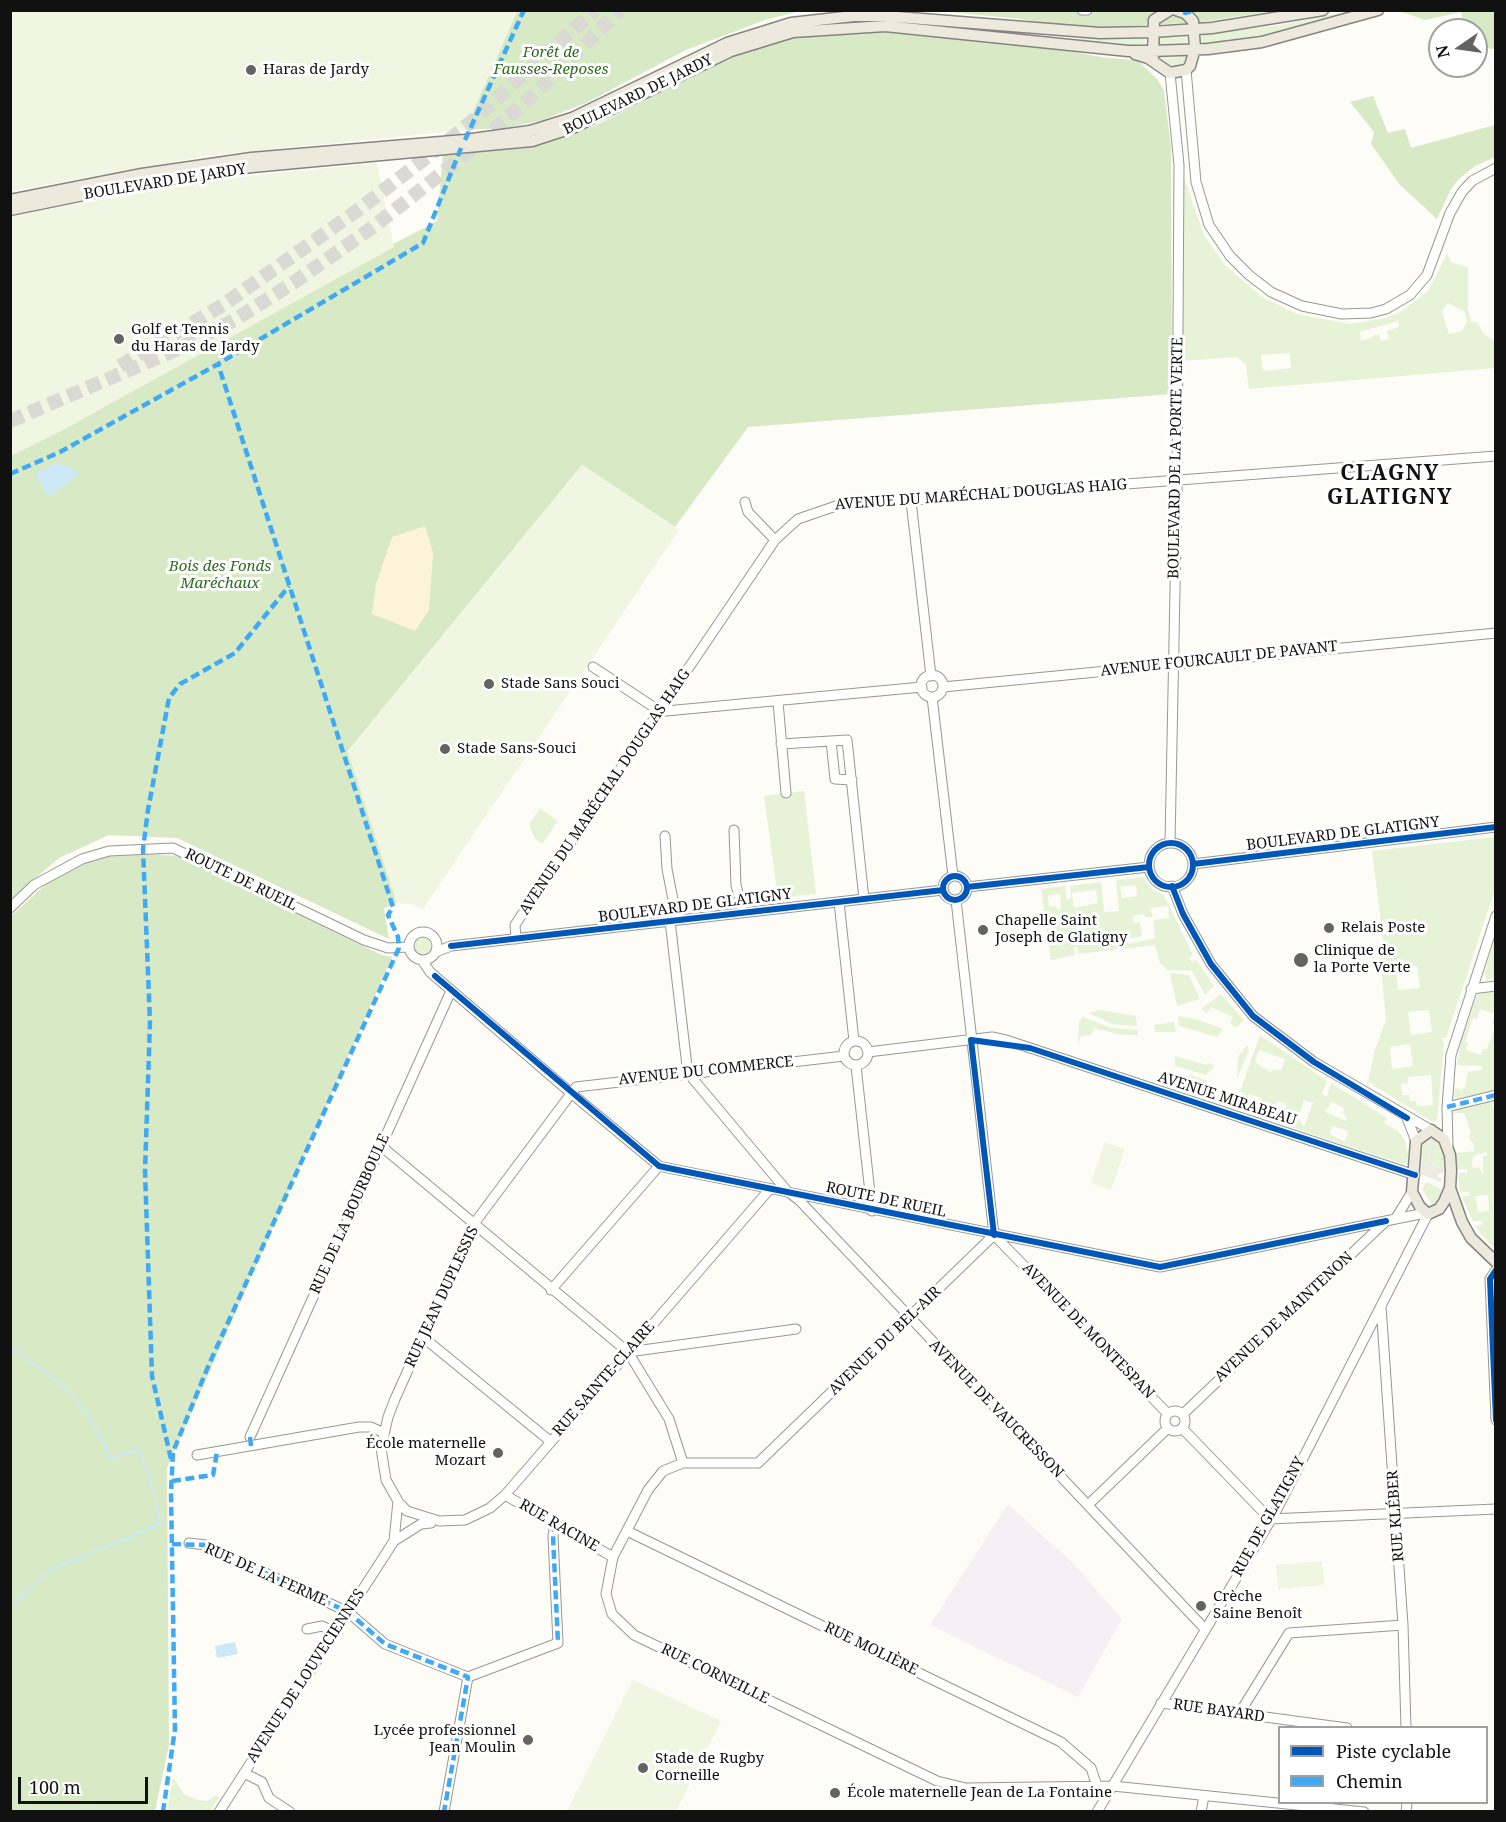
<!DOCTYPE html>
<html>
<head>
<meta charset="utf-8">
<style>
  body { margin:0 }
  #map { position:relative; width:1506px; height:1822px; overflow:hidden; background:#fdfcf7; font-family:"Noto Serif",serif }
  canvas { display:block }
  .frame { position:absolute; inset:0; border:12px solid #111; pointer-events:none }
  .legend { position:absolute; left:1278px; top:1726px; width:210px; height:78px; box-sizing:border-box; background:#fff; border:2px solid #a0a0a0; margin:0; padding:8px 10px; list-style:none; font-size:18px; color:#111 }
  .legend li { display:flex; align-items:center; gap:12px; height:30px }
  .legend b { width:30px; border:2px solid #a0a0a0 }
  .north { position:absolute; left:1428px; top:18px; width:60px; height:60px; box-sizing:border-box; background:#fff; border:2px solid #a0a0a0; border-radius:50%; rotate:257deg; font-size:16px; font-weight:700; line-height:24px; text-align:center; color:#111 }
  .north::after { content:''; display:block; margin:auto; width:21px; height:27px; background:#646362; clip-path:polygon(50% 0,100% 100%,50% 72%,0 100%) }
  .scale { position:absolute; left:18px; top:1777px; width:130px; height:27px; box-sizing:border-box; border:3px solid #111; border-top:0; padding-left:8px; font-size:18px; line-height:21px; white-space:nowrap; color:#111; -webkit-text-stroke:4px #fff; paint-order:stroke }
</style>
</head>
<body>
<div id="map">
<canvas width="1506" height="1822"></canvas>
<div class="frame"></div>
<ul class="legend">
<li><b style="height:8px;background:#0057b8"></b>Piste cyclable</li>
<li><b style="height:8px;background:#3fa9f5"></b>Chemin</li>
</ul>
<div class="north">N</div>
<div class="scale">100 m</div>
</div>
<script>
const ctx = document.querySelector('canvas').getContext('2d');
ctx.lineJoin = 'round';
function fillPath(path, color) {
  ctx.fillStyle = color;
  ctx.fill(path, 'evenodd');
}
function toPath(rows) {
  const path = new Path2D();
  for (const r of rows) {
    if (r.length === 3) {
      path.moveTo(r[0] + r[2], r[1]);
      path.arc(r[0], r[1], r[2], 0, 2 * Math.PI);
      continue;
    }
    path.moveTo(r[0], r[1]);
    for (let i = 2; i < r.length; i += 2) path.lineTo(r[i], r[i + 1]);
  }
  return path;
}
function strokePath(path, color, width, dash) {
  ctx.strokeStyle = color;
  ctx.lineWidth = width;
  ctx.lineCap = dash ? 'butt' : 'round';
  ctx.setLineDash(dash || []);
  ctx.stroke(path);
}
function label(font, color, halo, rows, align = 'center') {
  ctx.font = font + ' "Noto Serif",serif';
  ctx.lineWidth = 6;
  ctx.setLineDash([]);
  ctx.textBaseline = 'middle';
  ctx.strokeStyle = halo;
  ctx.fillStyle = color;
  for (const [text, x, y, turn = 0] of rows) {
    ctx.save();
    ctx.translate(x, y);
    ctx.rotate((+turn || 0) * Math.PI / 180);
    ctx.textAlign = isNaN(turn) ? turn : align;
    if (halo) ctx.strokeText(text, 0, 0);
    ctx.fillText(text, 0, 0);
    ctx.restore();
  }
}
const industrial = toPath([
  [1008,1504,1074,1564,1122,1619,1078,1697,930,1625]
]);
const green = toPath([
  [1348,11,1368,11,1292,31,1202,45,1201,34,1281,25],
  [1186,37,1186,44,1160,45,1160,38],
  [1078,38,1145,39,1146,46,1112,45,1079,40],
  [1189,57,1186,63,1177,67,1169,67,1162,63,1160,58],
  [1184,177,1204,235,1225,265,1262,297,1297,314,1350,324,1386,318,1402,311,1429,290,1447,253,1451,262,1468,267,1468,308,1471,322,1477,322,1484,334,1495,341,1495,368,1249,389,1246,365,1237,357,1182,361],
  [1448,303,1465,312,1467,322,1462,331,1449,334,1442,311],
  [1398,321,1399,327,1387,331,1389,339,1381,341,1379,334,1361,341,1360,332],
  [1290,353,1291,368,1263,371,1261,355],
  [804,791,816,894,778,898,764,796],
  [540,808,558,821,542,844,535,839,529,825],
  [1495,837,1495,890,1446,1038,1442,1038,1444,1044,1437,1121,1433,1122,1368,1082,1374,1053,1386,1020,1380,955,1385,954,1372,851],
  [1417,966,1420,988,1398,990,1396,969],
  [1429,1010,1432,1032,1411,1035,1408,1012],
  [1410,1044,1413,1066,1392,1069,1390,1047],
  [1431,1075,1433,1105,1417,1106,1416,1101,1410,1101,1409,1095,1402,1095,1401,1084,1408,1083,1408,1077],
  [1143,877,1152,889,1164,895,1193,955,1189,958,1192,962,1196,959,1214,986,1205,995,1192,971,1167,970,1160,963,1155,945,1079,954,1077,947,1074,948,1075,955,1051,960,1041,889,1065,886,1067,899,1071,898,1070,886,1101,882,1104,912,1119,911,1116,880],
  [1136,885,1137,896,1122,898,1120,887],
  [1096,890,1098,903,1074,908,1072,893],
  [1060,894,1061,909,1057,910,1056,906,1049,907,1048,896],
  [1168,906,1169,918,1153,920,1155,938,1128,944,1127,939,1142,936,1140,922,1134,923,1133,916,1144,914,1145,917,1153,917,1150,908],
  [422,946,9],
  [1495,939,1495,979,1487,980,1484,974],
  [1170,973,1189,975,1200,999,1177,1006],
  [1495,991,1495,1091,1457,1099,1454,1096,1455,1087,1461,1090,1465,1087,1468,1072,1482,1070,1482,1066,1457,1065,1461,1042,1476,997,1480,993],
  [1480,1009,1495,1014,1492,1024,1495,1026,1487,1049,1483,1049,1481,1055,1466,1050,1468,1043,1465,1042,1473,1018,1477,1019],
  [1221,994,1244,1020,1236,1028,1230,1023,1233,1017,1211,1007,1207,1013,1201,1009],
  [1100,1010,1136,1016,1137,1026,1112,1024,1089,1013],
  [1178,1016,1196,1019,1223,1029,1217,1037,1179,1026],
  [1083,1017,1111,1028,1138,1030,1138,1035,1122,1035,1094,1028,1091,1035,1081,1036,1078,1046,1079,1021],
  [1174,1022,1176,1032,1155,1032,1154,1025],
  [1260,1035,1327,1081,1322,1094,1327,1096,1331,1083,1387,1118,1384,1123,1398,1131,1405,1140,1409,1161,1402,1164,1267,1119,1269,1113,1266,1112,1263,1118,1238,1110,1244,1093,1240,1092],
  [1259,1050,1285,1059,1281,1071,1274,1069,1270,1072,1255,1062],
  [1249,1094,1261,1098,1258,1108,1246,1104],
  [1304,1100,1313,1103,1304,1127,1298,1118],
  [1277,1101,1286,1104,1285,1118,1275,1115],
  [1332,1102,1344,1108,1343,1113,1347,1117,1346,1121,1325,1112],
  [1332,1126,1348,1131,1345,1142,1330,1134],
  [1247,1045,1249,1050,1237,1079,1238,1057],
  [1175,1056,1207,1065,1209,1063,1215,1066,1206,1075,1175,1066],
  [1191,1075,1208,1081,1205,1090,1237,1101,1234,1109,1184,1092,1187,1078],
  [1495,1101,1492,1105,1496,1114,1495,1250,1475,1226,1482,1225,1482,1221,1473,1221,1467,1208,1461,1196,1469,1196,1469,1192,1460,1192,1458,1173,1467,1173,1467,1169,1458,1169,1456,1153,1474,1151,1474,1145,1469,1138,1471,1132,1464,1113,1453,1113,1456,1109],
  [1487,1152,1487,1156,1483,1156,1483,1175,1479,1167,1473,1168,1472,1163,1473,1156],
  [1488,1195,1489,1211,1478,1212,1475,1196],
  [1432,1134,1429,1165,1420,1164,1422,1140],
  [1436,1135,1444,1146,1447,1168,1433,1167],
  [1427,1182,1445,1191,1436,1204,1432,1205,1422,1189],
  [173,1777,184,1794,198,1800,207,1801,216,1795,219,1797,210,1811,167,1811]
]);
const forest = toPath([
  [1409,10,1495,11,1495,49,1484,48,1476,42,1476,30,1466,30,1461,12,1425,20,1402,12],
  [517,11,800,11,765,20,686,50,588,102,543,120,506,128,465,130],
  [938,11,1272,11,1202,22,1073,29,1021,19],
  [885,29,1025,44,1108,58,1137,60,1157,79,1164,90,1171,148,1172,394,748,427,675,527,582,465,348,751,397,903,384,908,389,939,177,838,109,835,59,858,11,899,11,450,273,307,437,221,443,154,510,149,563,137,597,125,733,55,794,36],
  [1373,96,1388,133,1405,129,1411,148,1495,125,1495,157,1475,166,1460,178,1451,189,1437,219,1400,185,1371,144,1374,132,1350,102],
  [113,851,177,856,382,955,392,957,167,1468,169,1745,155,1811,11,1812,11,916,65,867]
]);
const sand = toPath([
  [425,526,433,553,429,610,415,631,372,614,376,584,392,537]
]);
const pitch = toPath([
  [10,11,11,10,517,11,465,130,212,155,11,191],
  [377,163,394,247,63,430,11,456,11,216,220,179],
  [582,465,679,530,423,909,410,904,397,903,348,752],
  [1105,1142,1125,1149,1111,1190,1091,1183],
  [1322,1561,1324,1585,1278,1589,1276,1565],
  [633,1680,721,1721,676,1811,567,1811]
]);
const plaza = toPath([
  [1432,1134,1436,1135,1433,1167,1447,1168,1447,1172,1438,1174,1437,1177,1442,1178,1441,1182,1418,1173,1420,1164,1429,1165]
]);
const water = toPath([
  [57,462,80,473,49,497,35,474],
  [235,1642,238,1654,217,1658,215,1646]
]);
const stream = toPath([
  [10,1346,69,1391,91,1419,111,1458,140,1450,154,1492],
  [10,1607,50,1570,160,1524,156,1501]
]);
const highwayTunnel = toPath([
  [120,366,223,305,358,210,462,130,595,10],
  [10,421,178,349,236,319,293,283,373,227,465,155,530,98,620,10]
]);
const minor = toPath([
  [1082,10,1087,10],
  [1186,70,1196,182,1209,225,1230,256,1249,275,1271,292,1302,306,1342,314,1371,313,1386,309,1410,295,1427,275,1450,213,1462,192,1472,181,1496,168],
  [1170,73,1179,165,1177,489,1170,843],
  [911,501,931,676],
  [745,502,748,512,775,540],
  [593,667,655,708,666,711,922,687],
  [932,686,11],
  [943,687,1496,633],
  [932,697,953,876],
  [778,702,786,793],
  [831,741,835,779,852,780],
  [781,744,847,740,864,899],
  [734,830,736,885,743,912],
  [665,836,667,869,677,920],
  [1171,865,22],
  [1193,864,1496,827],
  [955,888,12],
  [1172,886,1183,914,1211,964,1253,1016,1314,1062,1431,1130],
  [967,887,1149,867],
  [956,900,994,1235],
  [839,902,854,1041],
  [10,908,34,885,82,859,109,851,173,848,364,940,388,948,408,947],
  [670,921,687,1066,693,1079,787,1191,799,1200,1205,1629],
  [423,946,14],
  [516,939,515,925,521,916,775,540,798,519,836,506,1496,456],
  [436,952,451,946,943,890],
  [422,960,430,972,571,1093,659,1166,668,1168,1160,1267,1425,1213],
  [1471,989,1496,986],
  [856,1053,12],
  [868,1052,992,1037,1006,1040,1415,1175],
  [856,1066,872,1211],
  [1447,1107,1496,1095],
  [1407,1118,1416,1141],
  [381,1146,628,1352,669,1419,683,1463],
  [1448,1146,1447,1107,1451,1055,1496,916],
  [769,1190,505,1495,490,1508,465,1520,439,1521,407,1511,399,1503,386,1480,381,1448,388,1417,395,1399,473,1225,576,1087,844,1056],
  [1396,1218,1412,1192],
  [994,1235,758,1463,683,1463,663,1471,648,1490,613,1557,606,1594,612,1614,634,1635,937,1781,966,1788,1113,1786,1364,1812],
  [994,1235,1168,1414],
  [1496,1270,1490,1279,1496,1420],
  [551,1290,659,1166],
  [1381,1306,1403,1625,1406,1728],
  [424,1338,550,1441],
  [628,1352,796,1329],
  [1175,1421,10],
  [1183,1414,1386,1221],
  [1182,1428,1270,1519,1496,1509],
  [250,1437,451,991],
  [197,1455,359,1427,371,1427,384,1433],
  [505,1495,613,1557],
  [1089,1504,1168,1428],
  [627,1531,1061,1742,1091,1768,1097,1786],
  [394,1541,398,1501],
  [189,1543,206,1545,348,1612,385,1644,468,1677],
  [307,1629,322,1626,335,1632],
  [468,1677,558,1643,553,1536,555,1523],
  [1161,1703,1347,1728],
  [1239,1714,1289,1633,1403,1625],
  [244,1773,262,1782,269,1798,290,1812],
  [219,1812,394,1541,421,1524,431,1523],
  [444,1812,468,1677],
  [1097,1812,1275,1513,1428,1214],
  [1201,1812,1204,1796],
  [1406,1812,1407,1802]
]);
const major = toPath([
  [1135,54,1148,58,1170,73,1186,70,1190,66,1195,49,1193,21,1185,13,1176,10],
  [1153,57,1154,20,1170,10],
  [10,200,142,174,251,158,465,140,530,131,572,118,727,43,791,23,854,16,884,16,1100,33,1152,32,1212,28,1323,10],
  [10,210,143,183,252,167,532,141,575,127,731,51,793,32,885,26,1128,51,1152,51,1208,49,1262,42,1378,10],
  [1431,1130,1444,1139,1450,1155,1451,1170,1450,1188,1444,1202,1439,1209,1428,1214,1420,1207,1412,1192,1416,1141,1431,1130],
  [1450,1188,1462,1222,1471,1238,1496,1262]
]);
const quiet = toPath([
  [1185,10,1185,13,1195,10],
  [465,140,524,10],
  [10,474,60,452,218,364,423,243,461,148],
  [1447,1107,1496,1095],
  [250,1437,251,1446],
  [171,1459,152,1376,145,1171,150,1022,143,849,148,810,169,698,180,684,235,653,289,586],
  [172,1481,213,1475,217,1452],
  [555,1523,553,1536,558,1643],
  [172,1544,206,1545,348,1612,385,1644,468,1677,444,1812],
  [163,1812,175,1729,171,1492,173,1452,210,1362,399,948,398,937,388,915,393,907,218,364]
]);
const cycleway = toPath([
  [1171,865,22],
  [1193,864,1496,827],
  [955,888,12],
  [1172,886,1183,914,1211,964,1253,1016,1314,1062,1407,1118],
  [967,887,1149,867],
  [451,946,943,890],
  [435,976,659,1166,668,1168,1160,1267,1386,1221],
  [994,1235,971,1040,1030,1048,1415,1175],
  [1496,1270,1490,1279,1496,1420]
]);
const markers = [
  [251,70,6,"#646362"],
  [119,339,6,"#646362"],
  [489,684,6,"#646362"],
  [445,749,6,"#646362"],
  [1329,928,6,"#646362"],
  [983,930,6,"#646362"],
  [1301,960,8,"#646362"],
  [498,1453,6,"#646362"],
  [1201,1606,6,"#646362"],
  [528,1740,6,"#646362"],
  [643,1768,6,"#646362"],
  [835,1793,6,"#646362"]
];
const parkNames = [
  ["Forêt de",551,53],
  ["Fausses-Reposes",551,70],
  ["Bois des Fonds",220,567],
  ["Maréchaux",220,584]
];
const poiNames = [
  ["Haras de Jardy",263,70],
  ["Golf et Tennis",131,330],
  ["du Haras de Jardy",131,347],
  ["Stade Sans Souci",501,684],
  ["Stade Sans-Souci",457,749],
  ["Chapelle Saint",995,921],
  ["Joseph de Glatigny",995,938],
  ["Relais Poste",1341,928],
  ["Clinique de",1314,951],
  ["la Porte Verte",1314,968],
  ["École maternelle",486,1444,"right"],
  ["Mozart",486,1461,"right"],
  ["Crèche",1213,1597],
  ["Saine Benoît",1213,1614],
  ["Lycée professionnel",516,1731,"right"],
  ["Jean Moulin",516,1748,"right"],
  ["Stade de Rugby",655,1759],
  ["Corneille",655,1776],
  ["École maternelle Jean de La Fontaine",847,1793]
];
const streetNames = [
  ["BOULEVARD DE JARDY",638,95,-26],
  ["BOULEVARD DE JARDY",165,182,-9],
  ["BOULEVARD DE LA PORTE VERTE",1176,458,-89],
  ["AVENUE DU MARÉCHAL DOUGLAS HAIG",981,495,-4],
  ["AVENUE FOURCAULT DE PAVANT",1219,659,-6],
  ["AVENUE DU MARÉCHAL DOUGLAS HAIG",605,792,-56],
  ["BOULEVARD DE GLATIGNY",1343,834,-7],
  ["ROUTE DE RUEIL",241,880,26],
  ["BOULEVARD DE GLATIGNY",695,906,-7],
  ["AVENUE DU COMMERCE",706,1071,-6],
  ["AVENUE MIRABEAU",1227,1099,18],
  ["ROUTE DE RUEIL",886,1200,12],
  ["RUE DE LA BOURBOULE",350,1214,-66],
  ["RUE JEAN DUPLESSIS",442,1297,-65],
  ["AVENUE DE MAINTENON",1284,1317,-43],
  ["AVENUE DE MONTESPAN",1088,1331,46],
  ["AVENUE DU BEL-AIR",885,1341,-44],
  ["RUE SAINTE-CLAIRE",604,1379,-49],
  ["AVENUE DE VAUCRESSON",996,1409,46],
  ["RUE KLÉBER",1396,1516,-94],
  ["RUE DE GLATIGNY",1269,1517,-61],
  ["RUE RACINE",559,1526,30],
  ["RUE DE LA FERME",266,1575,24],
  ["RUE MOLIÈRE",871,1649,26],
  ["RUE CORNEILLE",715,1674,26],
  ["AVENUE DE LOUVECIENNES",306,1676,-57],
  ["RUE BAYARD",1219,1711,8]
];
const districtNames = [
  ["CLAGNY",1390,474],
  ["GLATIGNY",1390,498]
];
fillPath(industrial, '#f5f0f3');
fillPath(green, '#e7f3d7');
fillPath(forest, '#d8eac5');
fillPath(sand, '#fcf4d9');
fillPath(pitch, '#f0f6e1');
fillPath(plaza, '#edebe2');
fillPath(water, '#cde8f7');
strokePath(stream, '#cde8f7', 2);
strokePath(highwayTunnel, '#dad9d4', 14, [14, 7]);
strokePath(minor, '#979795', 11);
strokePath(major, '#858482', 13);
strokePath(minor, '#fffffe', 9);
strokePath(major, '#ede9dc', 10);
strokePath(quiet, '#3fa9f5', 4.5, [9, 4.5]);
strokePath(cycleway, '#0057b8', 6);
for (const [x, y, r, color] of markers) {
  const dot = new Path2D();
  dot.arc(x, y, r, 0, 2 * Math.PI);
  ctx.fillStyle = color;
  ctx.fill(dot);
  strokePath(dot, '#fff', 2);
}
label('italic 15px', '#2f6b1f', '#fff', parkNames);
label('15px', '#111', '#fff', poiNames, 'left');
label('15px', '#111', '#fff', streetNames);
ctx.letterSpacing = '1.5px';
label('bold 21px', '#111', '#fff', districtNames);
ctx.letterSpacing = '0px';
</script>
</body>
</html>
